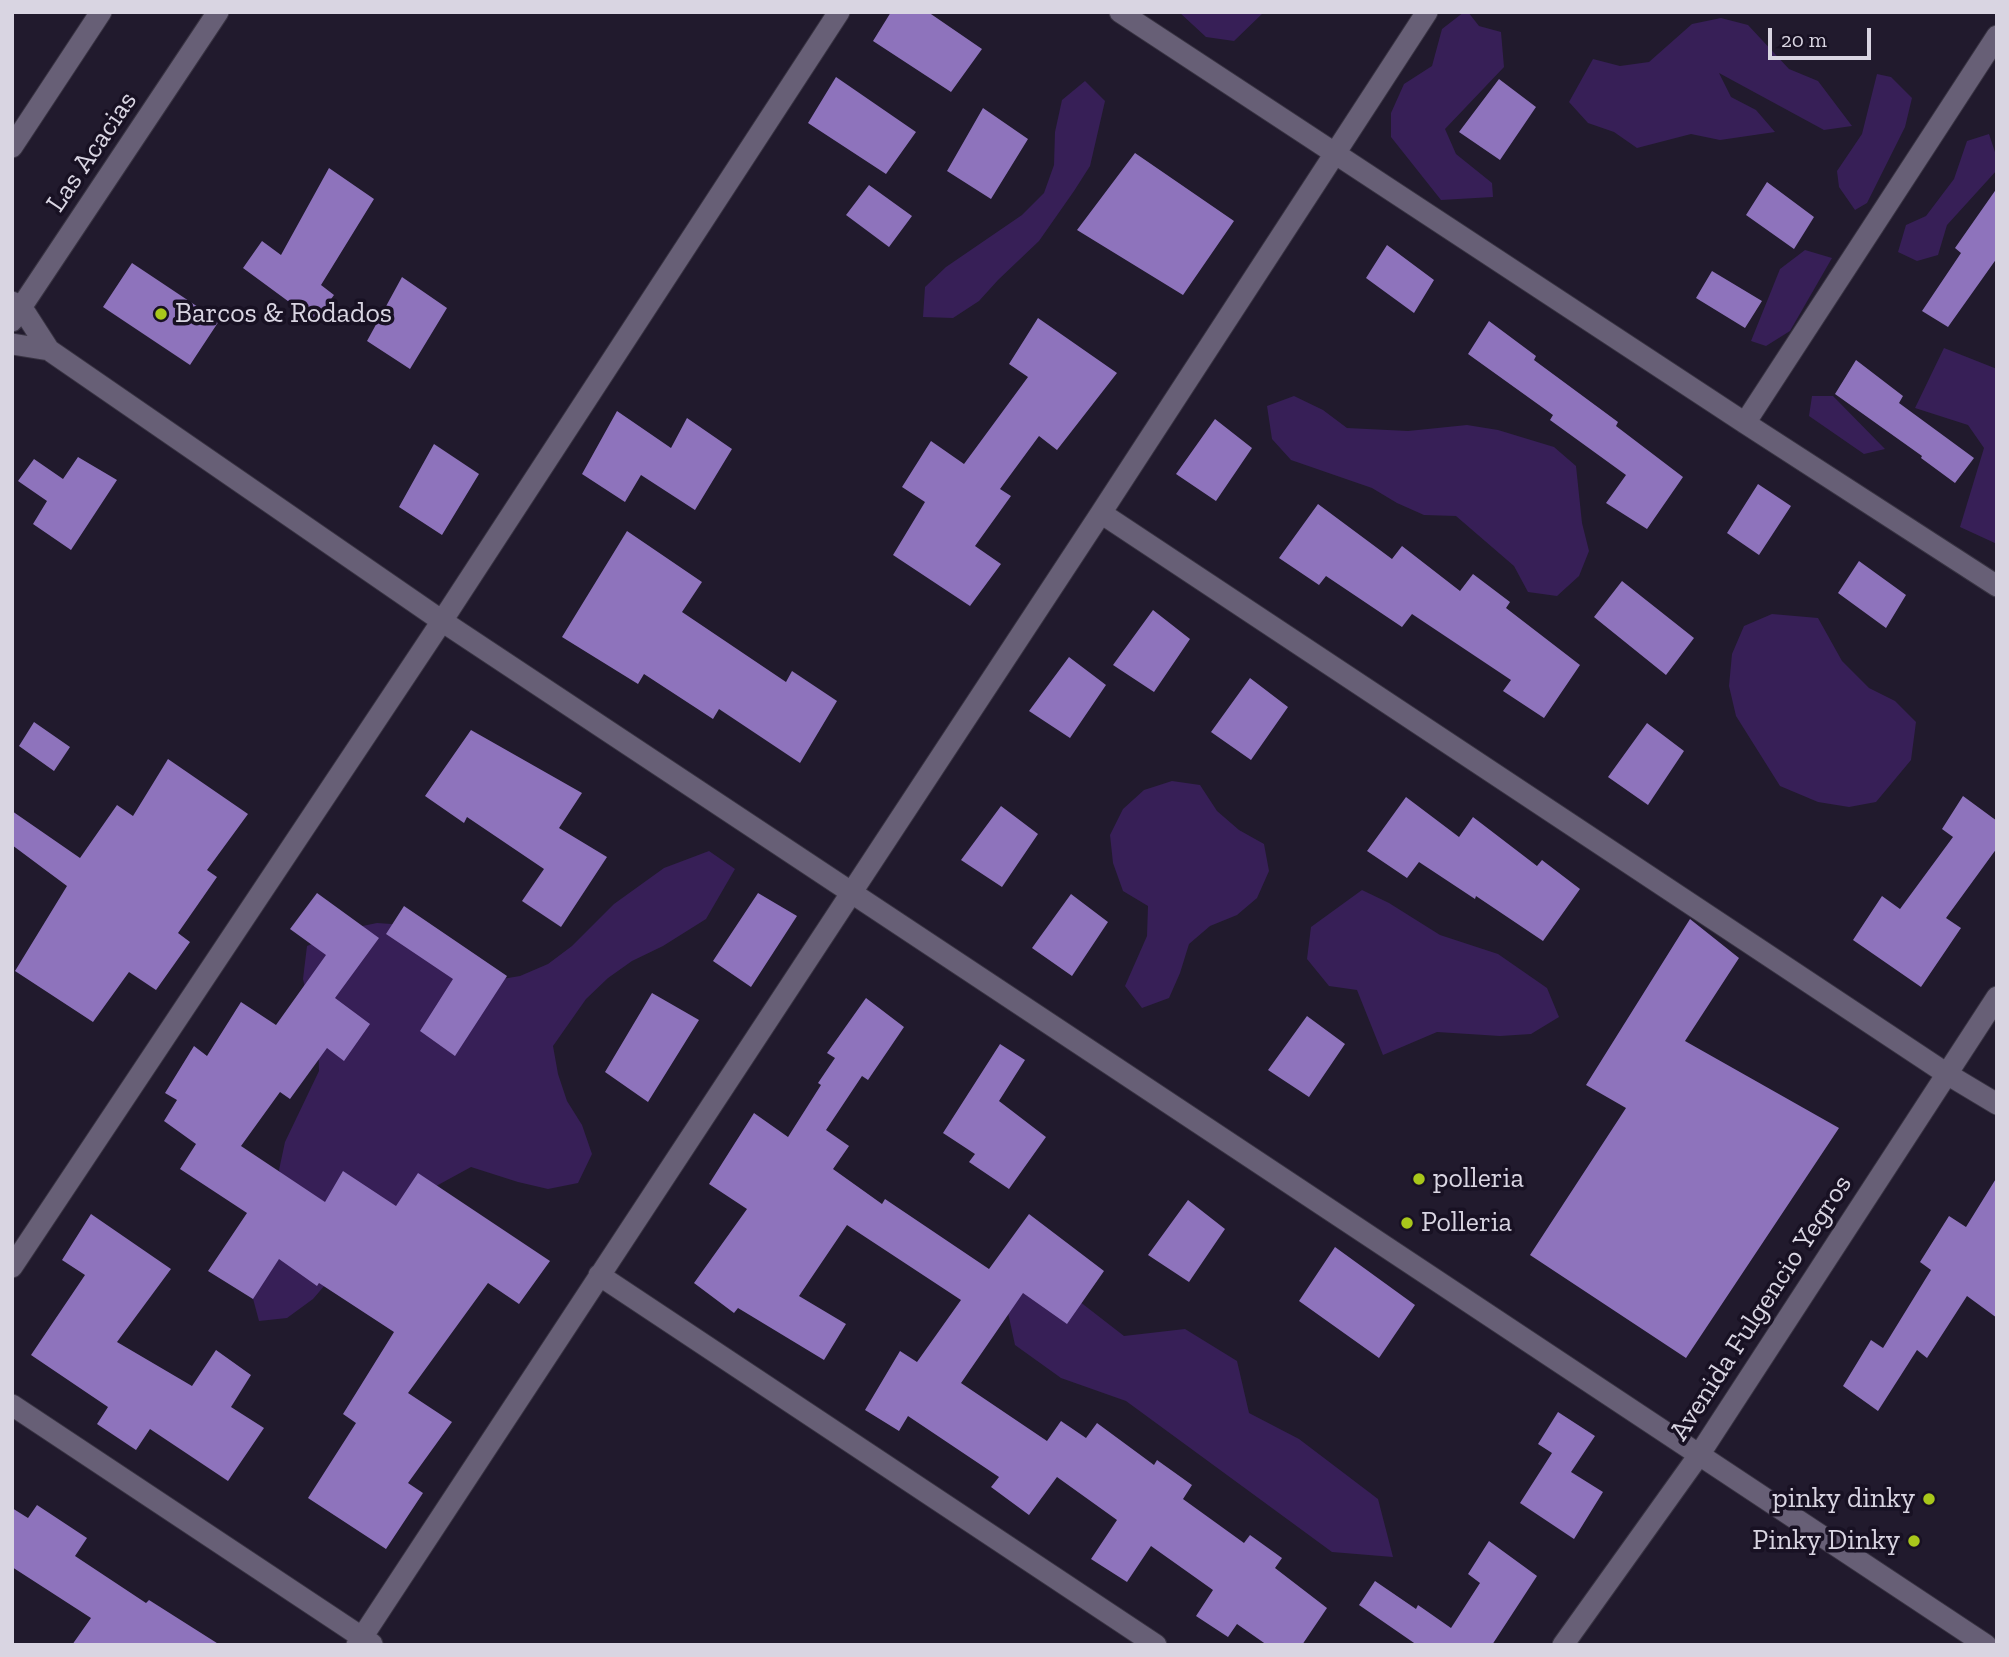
<!DOCTYPE html>
<html>
<head>
<meta charset="utf-8">
<style>
  body { margin:0 }
  #map { position:relative; width:2009px; height:1657px; overflow:hidden; background:#211a2d; font-family:"Zilla Slab",serif }
  canvas { display:block }
  .frame { position:absolute; inset:0; border:14px solid #d9d5e2; pointer-events:none }
  .scale { position:absolute; left:1768px; top:28px; width:103px; height:32px; box-sizing:border-box; border:4px solid #d9d5e2; border-top:0; padding-left:9px; font-size:21px; line-height:24px; white-space:nowrap; color:#d9d5e2; -webkit-text-stroke:5px #181123; paint-order:stroke }
</style>
</head>
<body>
<div id="map">
<canvas width="2009" height="1657"></canvas>
<div class="frame"></div>
<div class="scale">20 m</div>
</div>
<script>
const ctx = document.querySelector('canvas').getContext('2d');
ctx.lineJoin = 'round';
function fillPath(path, color) {
  ctx.fillStyle = color;
  ctx.fill(path, 'evenodd');
}
function toPath(rows) {
  const path = new Path2D();
  for (const r of rows) {
    path.moveTo(r[0], r[1]);
    for (let i = 2; i < r.length; i += 2) path.lineTo(r[i], r[i + 1]);
  }
  return path;
}
function strokePath(path, color, width, dash) {
  ctx.strokeStyle = color;
  ctx.lineWidth = width;
  ctx.lineCap = dash ? 'butt' : 'round';
  ctx.setLineDash(dash || []);
  ctx.stroke(path);
}
function label(font, color, halo, rows, align = 'center') {
  ctx.font = font + ' "Zilla Slab",serif';
  ctx.lineWidth = 7;
  ctx.setLineDash([]);
  ctx.textBaseline = 'middle';
  ctx.strokeStyle = halo;
  ctx.fillStyle = color;
  for (const [text, x, y, turn = 0] of rows) {
    ctx.save();
    ctx.translate(x, y);
    ctx.rotate((+turn || 0) * Math.PI / 180);
    ctx.textAlign = isNaN(turn) ? turn : align;
    if (halo) ctx.strokeText(text, 0, 0);
    ctx.fillText(text, 0, 0);
    ctx.restore();
  }
}
const green = toPath([
  [1179,12,1264,12,1234,41,1206,37],
  [1464,12,1468,12,1479,26,1501,32,1504,67,1445,129,1456,154,1492,183,1493,197,1441,200,1391,137,1391,113,1404,84,1432,66,1442,29],
  [1721,18,1748,25,1789,69,1818,81,1852,126,1824,130,1719,73,1731,97,1756,110,1775,132,1720,140,1691,134,1637,148,1614,132,1588,123,1569,102,1593,59,1620,66,1649,62,1692,24],
  [1877,74,1891,77,1912,98,1905,127,1867,203,1855,210,1839,187,1837,171,1862,134],
  [1085,81,1105,101,1090,166,1074,191,1039,241,998,280,979,301,953,318,923,317,925,287,946,267,1022,215,1044,193,1054,165,1055,132,1062,100],
  [1989,134,1997,158,1997,170,1947,225,1938,255,1917,261,1898,252,1906,225,1926,216,1954,179,1967,141],
  [1805,250,1832,258,1790,331,1766,346,1751,341,1780,269],
  [1944,348,1997,369,1997,544,1960,527,1984,448,1968,425,1915,408],
  [1294,396,1323,410,1347,428,1408,431,1467,425,1498,430,1554,447,1576,466,1582,523,1589,551,1579,576,1557,596,1528,592,1514,566,1456,516,1424,515,1397,503,1372,488,1291,460,1272,439,1267,406],
  [1812,396,1833,396,1885,449,1864,454,1809,416],
  [1772,614,1818,618,1842,661,1869,688,1895,701,1916,722,1911,760,1876,802,1849,807,1818,802,1780,786,1736,716,1729,686,1732,654,1744,626],
  [1172,781,1200,785,1217,811,1239,830,1264,844,1269,871,1257,898,1237,915,1210,926,1189,944,1180,973,1169,998,1142,1008,1125,986,1147,936,1148,906,1123,891,1113,863,1110,835,1123,809,1144,790],
  [709,851,735,869,706,919,663,946,632,961,608,978,586,999,553,1046,558,1074,567,1101,582,1125,592,1154,578,1183,548,1189,518,1182,471,1167,438,1185,414,1202,331,1278,313,1299,287,1318,259,1321,251,1291,257,1261,310,1241,279,1170,285,1142,319,1071,318,1040,303,979,307,946,348,929,377,923,420,926,490,981,520,976,548,964,572,946,614,904,664,868],
  [1362,890,1389,903,1440,935,1498,954,1547,988,1559,1017,1531,1034,1500,1036,1437,1032,1383,1055,1357,990,1329,986,1307,959,1311,927],
  [1002,1285,1066,1291,1124,1336,1185,1329,1237,1361,1249,1413,1299,1439,1378,1499,1393,1557,1332,1552,1126,1401,1061,1378,1015,1345]
]);
const building = toPath([
  [891,12,928,12,982,49,951,92,873,41],
  [836,77,916,132,886,174,808,123],
  [1499,79,1536,107,1500,160,1459,132],
  [983,108,1028,139,991,199,947,171],
  [1135,153,1234,221,1183,295,1077,230],
  [329,168,374,199,321,285,334,295,315,321,243,268,262,241,281,255],
  [1767,182,1814,217,1794,249,1746,215],
  [869,185,912,216,889,247,846,215],
  [1997,188,1997,258,1948,327,1922,311,1961,253,1955,248],
  [1387,245,1434,280,1414,313,1366,278],
  [132,263,219,321,190,365,103,307],
  [1712,271,1762,301,1745,328,1696,298],
  [402,277,447,308,410,369,367,341],
  [1038,318,1117,373,1057,450,1039,436,1000,489,1011,496,975,546,1001,564,970,606,893,555,925,502,902,487,931,441,964,464,1028,377,1009,364],
  [1489,321,1536,356,1534,360,1618,422,1616,426,1683,477,1647,529,1606,503,1626,475,1550,420,1553,415,1468,354],
  [1856,360,1903,396,1899,403,1974,458,1955,483,1921,458,1922,456,1835,394],
  [617,411,671,448,687,418,732,449,695,510,641,475,625,502,582,474],
  [1215,419,1252,448,1216,501,1176,474],
  [434,444,479,474,442,535,399,507],
  [78,457,117,480,71,550,33,524,47,501,18,481,34,459,63,479],
  [1758,484,1791,506,1759,555,1727,533],
  [1318,504,1392,559,1402,546,1460,591,1473,574,1510,602,1506,608,1580,665,1544,718,1503,691,1511,680,1412,614,1402,627,1326,576,1319,585,1279,558],
  [627,531,702,582,682,612,786,682,792,671,837,701,800,763,719,709,713,719,644,674,638,684,562,637],
  [1859,561,1906,595,1886,628,1838,593],
  [1622,581,1694,638,1666,675,1594,617],
  [1153,610,1190,639,1154,692,1113,665],
  [1069,657,1106,685,1070,738,1029,711],
  [1250,678,1288,707,1251,760,1211,732],
  [34,722,70,747,54,771,19,746],
  [1647,723,1684,751,1648,805,1608,777],
  [471,730,582,793,559,828,607,857,561,927,522,901,544,869,467,817,464,823,425,796],
  [168,759,248,814,207,870,217,877,178,933,190,942,156,990,129,972,93,1022,15,971,67,886,12,845,12,811,80,858,117,805,133,816],
  [1963,796,1997,821,1997,848,1946,918,1961,928,1921,987,1853,940,1882,896,1900,909,1953,837,1942,829],
  [1406,797,1459,837,1473,817,1537,866,1542,860,1580,889,1543,941,1476,896,1475,899,1419,862,1407,878,1367,851],
  [1001,806,1038,834,1002,887,961,860],
  [317,893,379,938,335,998,370,1024,344,1061,327,1048,290,1099,280,1092,241,1146,325,1202,343,1171,396,1206,418,1173,550,1261,519,1304,488,1283,408,1393,452,1422,408,1483,423,1493,386,1549,308,1498,356,1423,343,1414,394,1332,319,1283,317,1286,279,1259,253,1299,208,1271,247,1213,180,1169,196,1144,164,1121,177,1100,165,1093,194,1046,207,1056,241,1002,276,1025,326,955,290,929],
  [758,893,797,916,751,987,713,961],
  [1071,894,1108,922,1072,976,1032,948],
  [404,906,507,976,455,1056,420,1031,453,979,386,934],
  [1690,919,1739,958,1685,1041,1839,1128,1686,1358,1530,1255,1626,1108,1586,1085],
  [652,993,699,1020,648,1102,605,1072],
  [866,998,904,1027,868,1080,862,1076,826,1130,849,1146,833,1169,882,1204,885,1199,989,1269,1029,1214,1104,1271,1067,1324,1023,1293,961,1383,1047,1441,1061,1421,1086,1438,1097,1423,1154,1465,1157,1460,1192,1485,1183,1499,1244,1543,1250,1535,1282,1558,1275,1568,1327,1608,1302,1645,1267,1645,1237,1624,1228,1637,1196,1616,1213,1590,1151,1546,1127,1582,1091,1559,1117,1520,1057,1477,1029,1515,991,1487,999,1477,908,1416,899,1431,865,1410,900,1351,917,1362,961,1300,847,1225,799,1296,846,1324,824,1360,738,1308,734,1313,694,1283,747,1209,709,1184,754,1113,788,1137,821,1085,818,1083,835,1058,827,1053],
  [1307,1016,1345,1044,1309,1097,1268,1070],
  [1000,1044,1025,1060,999,1101,1046,1137,1009,1189,969,1162,975,1154,943,1133],
  [1997,1177,1997,1318,1967,1296,1927,1358,1917,1350,1878,1411,1843,1386,1871,1340,1883,1348,1931,1270,1920,1262,1949,1216,1966,1227],
  [1188,1200,1225,1229,1189,1282,1148,1255],
  [91,1214,171,1269,117,1342,192,1386,216,1350,251,1375,231,1407,264,1428,228,1481,150,1429,136,1450,97,1424,108,1407,31,1355,85,1275,62,1260],
  [1335,1247,1415,1305,1379,1358,1299,1301],
  [1558,1412,1595,1436,1571,1472,1603,1492,1574,1539,1520,1503,1552,1453,1538,1444],
  [37,1505,87,1538,75,1556,146,1603,149,1600,220,1645,72,1645,91,1618,12,1567,12,1508,28,1518],
  [1489,1541,1537,1576,1492,1645,1417,1645,1359,1605,1375,1581,1416,1609,1418,1605,1451,1628,1480,1583,1468,1574]
]);
const street = toPath([
  [1120,12,1745,423,1997,586],
  [12,147,101,12],
  [12,302,22,308,49,350,442,621,1986,1645],
  [12,321,218,12],
  [12,344,49,350],
  [1745,423,1997,36],
  [1101,513,1947,1074,1997,1104],
  [12,1267,442,621,839,12],
  [599,1275,1156,1645],
  [12,1405,372,1644],
  [357,1645,1101,513,1427,12],
  [1563,1645,1699,1455,1997,997]
]);
const markers = [
  [161,314,7,"#a9c71b"],
  [1419,1179,7,"#a9c71b"],
  [1407,1223,7,"#a9c71b"],
  [1929,1499,7,"#a9c71b"],
  [1914,1541,7,"#a9c71b"]
];
const streetNames = [
  ["Las Acacias",92,152,-56],
  ["Avenida Fulgencio Yegros",1761,1308,-57]
];
const poiNames = [
  ["Barcos & Rodados",175,314],
  ["polleria",1433,1179],
  ["Polleria",1421,1223],
  ["pinky dinky",1915,1499,"right"],
  ["Pinky Dinky",1900,1541,"right"]
];
fillPath(green, '#371f57');
fillPath(building, '#8e73bc');
strokePath(street, '#383342', 23);
strokePath(street, '#675f76', 21);
for (const [x, y, r, color] of markers) {
  const dot = new Path2D();
  dot.arc(x, y, r, 0, 2 * Math.PI);
  ctx.fillStyle = color;
  ctx.fill(dot);
  strokePath(dot, '#181123', 2.5);
}
label('28px', '#d9d5e2', '#181123', streetNames);
label('28px', '#d9d5e2', '#181123', poiNames, 'left');
</script>
</body>
</html>
